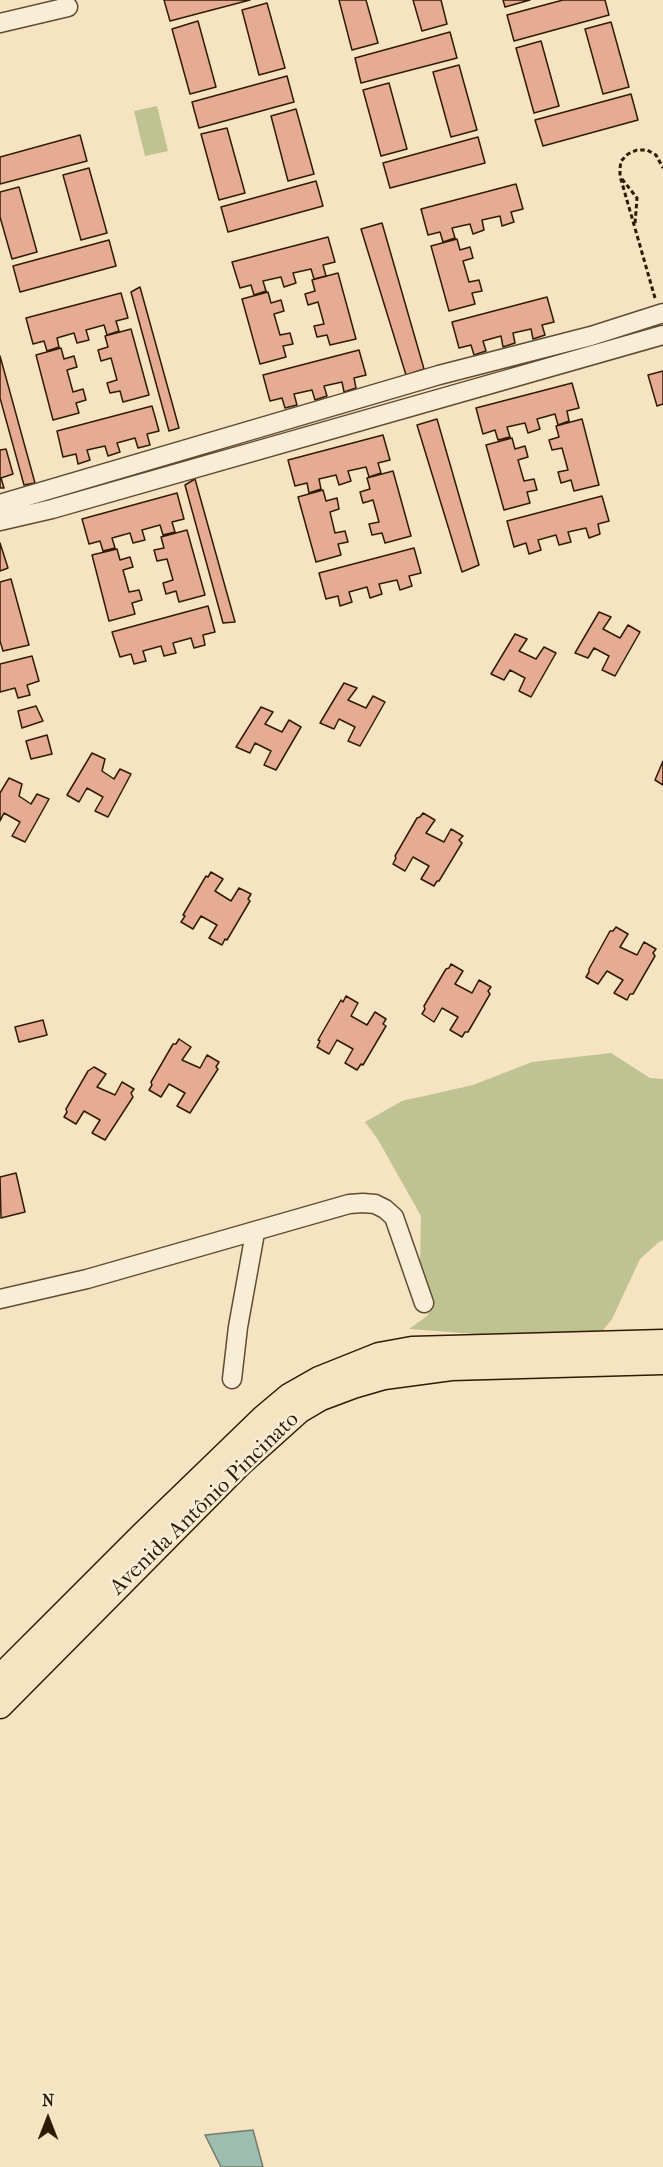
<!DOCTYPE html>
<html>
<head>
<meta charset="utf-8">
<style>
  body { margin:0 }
  #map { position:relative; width:663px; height:2167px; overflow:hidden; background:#f5e3c2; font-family:"IM FELL French Canon",serif }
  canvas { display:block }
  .north { position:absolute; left:18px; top:2089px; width:60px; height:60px; -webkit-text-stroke:4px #f8edd7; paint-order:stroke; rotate:0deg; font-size:16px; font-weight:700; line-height:24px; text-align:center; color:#2f1b01 }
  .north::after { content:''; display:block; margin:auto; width:21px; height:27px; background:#2f1b01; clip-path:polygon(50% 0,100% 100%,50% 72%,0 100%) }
</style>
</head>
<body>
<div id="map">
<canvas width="663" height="2167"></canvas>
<div class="north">N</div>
</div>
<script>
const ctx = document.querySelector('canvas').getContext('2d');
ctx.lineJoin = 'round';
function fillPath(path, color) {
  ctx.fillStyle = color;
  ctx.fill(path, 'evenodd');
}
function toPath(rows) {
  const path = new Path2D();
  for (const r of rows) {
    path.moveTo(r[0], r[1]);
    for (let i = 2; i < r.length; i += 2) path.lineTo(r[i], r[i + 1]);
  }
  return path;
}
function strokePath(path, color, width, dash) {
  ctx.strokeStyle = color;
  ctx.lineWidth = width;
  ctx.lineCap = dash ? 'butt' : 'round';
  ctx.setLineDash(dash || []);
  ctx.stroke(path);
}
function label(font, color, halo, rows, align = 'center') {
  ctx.font = font + ' "IM FELL French Canon",serif';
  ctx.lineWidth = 5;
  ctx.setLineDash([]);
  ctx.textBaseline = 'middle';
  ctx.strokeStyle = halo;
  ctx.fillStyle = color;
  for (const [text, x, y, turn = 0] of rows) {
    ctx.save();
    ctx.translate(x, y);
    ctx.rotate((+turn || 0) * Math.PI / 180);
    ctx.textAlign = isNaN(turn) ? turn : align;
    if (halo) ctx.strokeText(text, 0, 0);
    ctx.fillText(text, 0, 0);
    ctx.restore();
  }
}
const green = toPath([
  [157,106,168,151,145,156,134,111],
  [611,1053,650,1078,663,1079,663,1240,659,1242,640,1259,612,1319,592,1344,525,1344,477,1334,409,1329,427,1316,431,1309,420,1263,421,1216,377,1138,365,1122,402,1101,473,1085,532,1062]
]);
const water = toPath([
  [253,2130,263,2167,221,2167,205,2135,253,2130]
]);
const building = toPath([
  [164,0,250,0,170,21,164,0],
  [339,0,366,0,378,43,352,50,339,0],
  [413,0,441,0,447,24,422,31,413,0],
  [503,0,530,0,505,7,503,0],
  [563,0,605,0,609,15,514,41,507,15,563,0],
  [267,3,285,68,259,75,242,10,267,3],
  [198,21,216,87,190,94,172,29,198,21],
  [611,22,629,87,603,94,585,29,611,22],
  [450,32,457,58,361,83,355,58,450,32],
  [541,41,559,106,534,113,516,48,541,41],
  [459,65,477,130,451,137,433,72,459,65],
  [287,76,294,102,199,128,192,102,287,76],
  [389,83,407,149,381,156,363,90,389,83],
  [631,94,638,120,543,146,535,120,631,94],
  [296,109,314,174,288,181,271,116,296,109],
  [227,128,245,193,219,200,201,134,227,128],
  [80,135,87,161,0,184,0,157,80,135],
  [478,137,485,163,390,188,383,163,478,137],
  [89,168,107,233,81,240,63,175,89,168],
  [316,181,323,206,228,232,221,207,316,181],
  [516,184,523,209,511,212,514,222,502,226,500,216,482,220,484,230,473,234,470,224,452,228,455,238,443,242,440,232,428,235,421,209,516,184],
  [19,187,37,252,12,259,0,217,0,192,19,187],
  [382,223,424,369,406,375,361,229,382,223],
  [328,237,335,262,323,265,326,276,314,279,311,269,293,273,296,283,284,287,281,277,263,281,266,291,254,295,251,285,240,288,232,262,328,237],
  [457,239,460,250,470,247,473,258,463,261,469,282,479,280,482,291,472,293,475,304,449,311,431,246,457,239],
  [109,240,116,266,20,292,13,266,109,240],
  [338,273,356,339,330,345,327,335,317,337,314,326,324,324,318,302,308,305,305,294,315,291,312,280,338,273],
  [140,287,179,428,169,431,131,292,140,287],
  [268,292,271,303,281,300,284,311,274,314,280,335,290,333,293,344,283,346,286,357,260,364,242,299,268,292],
  [121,293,128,318,116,321,119,331,107,335,104,325,86,330,89,340,77,343,74,333,57,338,59,347,47,351,44,341,33,344,26,318,121,293],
  [547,297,554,322,542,325,545,335,533,339,531,329,513,333,515,343,503,347,501,336,483,341,486,351,474,355,471,345,459,348,452,322,547,297],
  [131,329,149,395,123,402,120,391,110,393,107,383,117,380,111,358,101,361,98,350,108,347,105,336,131,329],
  [61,348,64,359,74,356,77,367,67,370,73,392,83,389,86,400,76,403,79,413,53,420,36,355,61,348],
  [359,350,366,375,354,378,356,388,344,392,342,382,324,386,327,396,315,400,312,390,294,394,297,405,285,408,282,398,270,401,263,375,359,350],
  [0,356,35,483,24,485,0,398,0,356],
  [663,371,663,404,657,406,648,375,663,371],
  [572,383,579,408,567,411,569,421,558,425,555,414,537,419,540,429,528,433,525,423,507,427,510,437,498,440,495,430,483,434,476,408,572,383],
  [152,406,159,431,147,434,150,445,138,448,135,438,117,443,120,452,108,456,105,446,87,450,90,460,78,464,76,454,63,457,57,431,152,406],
  [437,419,479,565,462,572,417,425,437,419],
  [582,419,599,485,574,491,571,480,561,483,558,472,568,470,562,448,552,450,549,440,559,437,556,426,582,419],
  [383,435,390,460,378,463,381,473,369,477,366,467,348,471,351,481,339,485,336,475,319,479,321,489,309,493,307,483,295,486,288,460,383,435],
  [512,438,515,449,525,446,528,457,518,460,524,481,534,479,537,490,527,492,530,503,504,510,486,445,512,438],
  [6,449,13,474,1,478,4,488,0,488,0,450,6,449],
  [393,471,411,536,385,543,382,533,372,535,369,524,379,522,373,500,363,503,360,492,370,489,367,478,393,471],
  [195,479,235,622,223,623,185,485,195,479],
  [323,490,326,501,337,498,339,509,330,512,335,533,345,531,348,542,338,544,341,555,316,562,298,497,323,490],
  [177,493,184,519,172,522,175,532,163,535,160,525,142,530,145,540,133,543,130,533,112,538,115,548,103,551,100,541,89,544,82,519,177,493],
  [602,496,609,521,598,524,600,534,589,538,586,528,568,532,571,542,559,545,556,535,538,540,541,550,529,554,526,543,514,547,507,521,602,496],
  [187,530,205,595,179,602,176,591,166,594,163,583,173,580,167,559,157,561,154,550,164,548,161,537,187,530],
  [0,543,8,568,0,571,0,543],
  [414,548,421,573,409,576,412,586,400,590,397,580,379,584,382,594,370,598,367,587,349,592,352,602,340,606,338,596,326,599,319,573,414,548],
  [117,549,120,560,130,557,133,567,123,570,129,592,139,590,142,600,132,603,135,614,109,621,92,555,117,549],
  [11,579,29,645,3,651,0,641,0,582,11,579],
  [208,606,215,632,203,635,205,645,194,648,191,638,173,643,176,653,164,656,161,646,143,651,146,661,134,664,131,654,120,657,112,632,208,606],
  [599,612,611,617,603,629,620,638,628,625,640,632,615,676,602,670,609,656,594,648,588,658,575,653,599,612],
  [515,634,527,639,519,651,536,659,544,647,556,653,531,697,519,691,525,678,510,670,504,680,491,674,515,634],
  [32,656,39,681,27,685,30,695,18,698,15,688,0,692,0,664,32,656],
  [344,683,357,688,348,700,366,708,373,696,385,702,360,746,348,741,355,727,339,719,334,729,320,723,344,683],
  [36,706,43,721,22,728,18,711,36,706],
  [261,707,273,712,265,724,282,732,289,720,301,727,276,770,264,765,271,751,255,743,250,753,236,747,261,707],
  [47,735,52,754,31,759,26,741,47,735],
  [92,753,105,759,102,771,114,779,120,769,131,774,108,817,95,811,103,797,87,788,79,802,67,795,92,753],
  [663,761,663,785,655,780,663,761],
  [9,778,22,784,19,796,31,804,37,794,49,799,25,842,12,836,20,822,4,813,0,821,0,793,9,778],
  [423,813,435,820,426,833,444,842,451,829,463,836,459,840,462,843,439,881,437,881,434,886,421,879,429,866,413,857,405,871,393,864,396,858,395,856,417,818,420,817,423,813],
  [211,872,223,879,215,891,231,901,239,888,251,894,248,899,250,901,227,940,225,939,222,945,209,938,217,925,201,916,193,929,181,922,185,916,183,915,206,876,208,877,211,872],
  [616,927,628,934,620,947,637,955,644,942,656,949,653,953,655,956,633,994,630,994,627,1000,614,993,623,980,607,971,598,984,586,977,589,972,589,969,610,931,613,931,616,927],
  [451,964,463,971,455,984,472,993,479,980,491,987,488,991,490,994,468,1032,465,1032,462,1037,450,1030,458,1017,442,1008,434,1022,422,1014,425,1009,424,1006,446,969,449,968,451,964],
  [346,996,358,1003,351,1016,367,1025,375,1012,386,1019,383,1024,386,1026,363,1065,361,1064,357,1070,345,1063,353,1049,337,1040,329,1054,317,1047,320,1041,318,1040,341,1000,343,1002,346,996],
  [43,1020,47,1035,19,1042,15,1027,43,1020],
  [179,1039,191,1047,182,1060,200,1068,207,1055,219,1062,216,1067,218,1069,190,1113,177,1106,185,1093,169,1084,161,1097,149,1090,152,1085,151,1082,173,1044,176,1044,179,1039],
  [94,1067,106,1074,97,1087,115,1095,122,1082,134,1089,131,1093,133,1097,105,1140,92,1133,100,1120,84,1111,76,1124,64,1117,67,1112,66,1109,88,1071,94,1067],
  [16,1173,25,1212,1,1218,0,1177,16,1173]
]);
const path = toPath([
  [622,179,637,198,635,224],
  [655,298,620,176,620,168,621,161,628,154,637,150,647,150,656,155,663,168]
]);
const minor = toPath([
  [0,23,68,7],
  [0,504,439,375,591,336,663,313],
  [0,521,52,509,663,335],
  [0,1299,87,1279,349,1204,363,1203,375,1204,385,1209,394,1217,424,1303],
  [232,1379,238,1327,255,1233]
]);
const major = toPath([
  [0,1677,143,1534,264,1417,289,1396,319,1379,379,1355,412,1349,663,1342],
  [0,1706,240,1464,299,1411,321,1398,353,1386,384,1377,451,1368,663,1362]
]);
const streetNames = [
  ["Avenida Antônio Pincinato",205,1504,-44]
];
fillPath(green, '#bfc391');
fillPath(water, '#9dbeaf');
strokePath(water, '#717d69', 1.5);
fillPath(building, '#e6ac93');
strokePath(building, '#2f1b01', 1.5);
strokePath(minor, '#604d31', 21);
strokePath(major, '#2f1b01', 27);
strokePath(path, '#2f1b01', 3, [4.5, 3]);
strokePath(minor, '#f8edd7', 18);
strokePath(major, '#f5e3c2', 24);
label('22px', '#2f1b01', '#f8edd7', streetNames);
</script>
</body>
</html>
